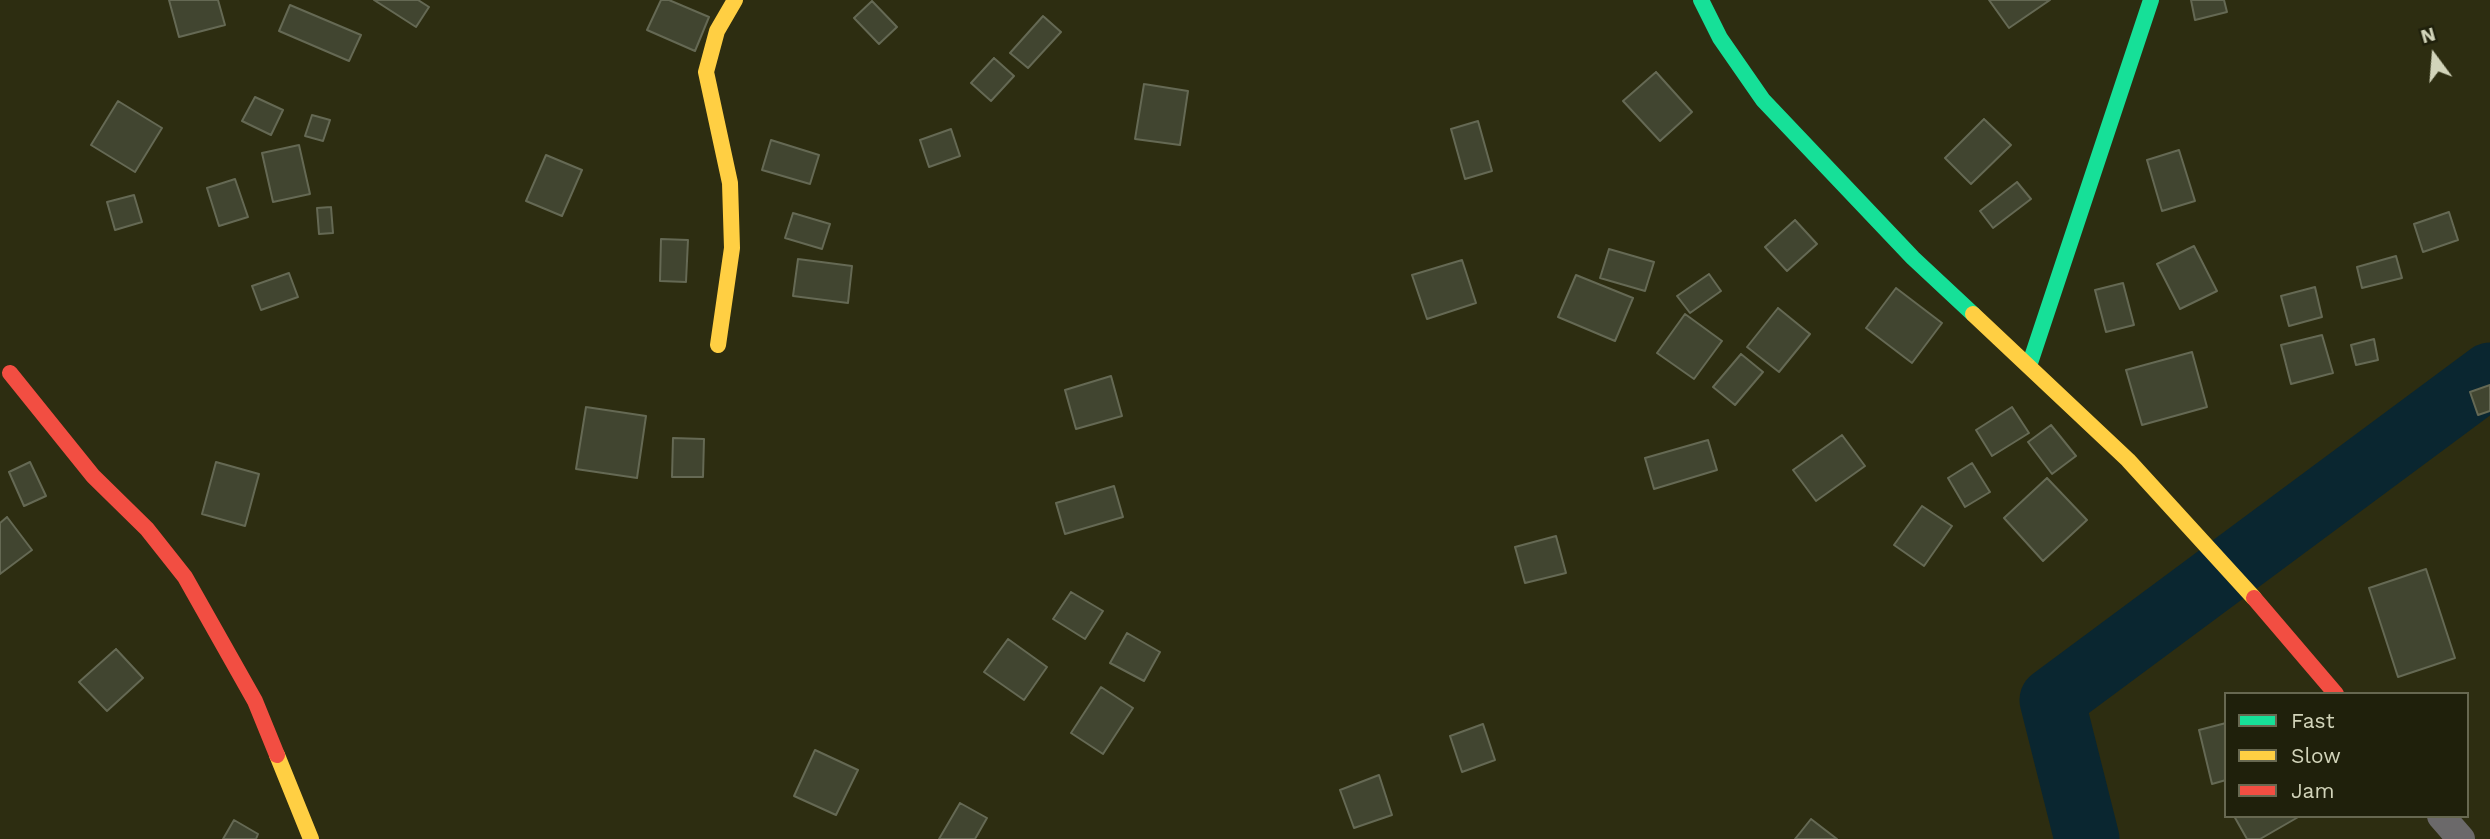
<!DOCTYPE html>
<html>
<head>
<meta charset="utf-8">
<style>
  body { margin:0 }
  #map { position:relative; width:2490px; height:839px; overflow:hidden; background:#2d2d11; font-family:"Work Sans",sans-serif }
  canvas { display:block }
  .legend { position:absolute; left:2224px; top:692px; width:245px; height:126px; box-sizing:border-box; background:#1f200b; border:2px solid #676851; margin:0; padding:9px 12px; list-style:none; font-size:21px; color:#d2d4ba }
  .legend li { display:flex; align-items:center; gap:14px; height:35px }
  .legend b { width:35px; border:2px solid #676851 }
  .north { position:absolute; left:2399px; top:21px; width:70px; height:70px; -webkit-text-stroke:5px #1f200b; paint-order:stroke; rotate:344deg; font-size:19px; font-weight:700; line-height:28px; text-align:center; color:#d2d4ba }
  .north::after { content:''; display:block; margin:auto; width:24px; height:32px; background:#d2d4ba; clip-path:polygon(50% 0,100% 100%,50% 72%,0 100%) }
</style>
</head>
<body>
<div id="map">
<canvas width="2490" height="839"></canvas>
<ul class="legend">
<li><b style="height:9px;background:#16e098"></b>Fast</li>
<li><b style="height:9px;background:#ffcf43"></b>Slow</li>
<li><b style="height:9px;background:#f24e42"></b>Jam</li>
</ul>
<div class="north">N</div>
</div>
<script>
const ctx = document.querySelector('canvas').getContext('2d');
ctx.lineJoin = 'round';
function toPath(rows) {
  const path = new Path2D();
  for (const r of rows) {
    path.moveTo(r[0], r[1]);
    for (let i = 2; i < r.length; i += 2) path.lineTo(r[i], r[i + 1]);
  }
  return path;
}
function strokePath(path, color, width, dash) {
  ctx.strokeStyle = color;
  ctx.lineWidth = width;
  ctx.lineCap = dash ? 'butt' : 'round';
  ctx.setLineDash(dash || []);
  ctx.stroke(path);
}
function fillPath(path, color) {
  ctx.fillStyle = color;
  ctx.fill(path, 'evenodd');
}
const river = toPath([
  [2087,839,2052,700,2490,375]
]);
const building = toPath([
  [169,0,218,0,225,25,179,37,169,0],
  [374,0,418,0,429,7,416,27,374,0],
  [661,0,669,0,709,17,695,51,647,30,661,0],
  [1989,0,2050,0,2009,28,1989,0],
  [2191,0,2224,0,2227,12,2195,20,2191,0],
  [872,1,897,27,879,44,854,18,872,1],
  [290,5,361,35,349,61,279,31,290,5],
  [1043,16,1061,32,1028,68,1010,53,1043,16],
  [994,58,1014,76,991,101,971,83,994,58],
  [1656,72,1692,112,1660,141,1623,101,1656,72],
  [1144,84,1188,91,1180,145,1135,139,1144,84],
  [255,97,283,110,271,135,242,121,255,97],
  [118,101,162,128,135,172,91,145,118,101],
  [312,115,330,120,323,141,305,136,312,115],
  [1984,119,2011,145,1971,184,1945,158,1984,119],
  [1478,121,1492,171,1465,179,1451,129,1478,121],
  [951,129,960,156,929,167,920,140,951,129],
  [771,140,819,155,810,184,762,170,771,140],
  [299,145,310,194,273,202,262,153,299,145],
  [2179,150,2195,201,2162,211,2147,160,2179,150],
  [546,155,582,170,562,216,526,201,546,155],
  [235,179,248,217,219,226,207,188,235,179],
  [2017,182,2031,199,1993,228,1980,211,2017,182],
  [134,195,142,222,115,230,107,202,134,195],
  [331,207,333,233,319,234,317,208,331,207],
  [2449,212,2458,240,2423,252,2414,224,2449,212],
  [793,213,830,224,822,249,785,238,793,213],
  [1795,220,1817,244,1787,271,1765,247,1795,220],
  [661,239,688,240,686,282,660,281,661,239],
  [2194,246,2217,291,2180,309,2157,264,2194,246],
  [1609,249,1654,262,1645,291,1600,278,1609,249],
  [2396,256,2402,278,2362,288,2357,267,2396,256],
  [798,259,852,266,848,303,793,296,798,259],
  [1462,260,1476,303,1427,319,1412,275,1462,260],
  [289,273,298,297,261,310,252,286,289,273],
  [1709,274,1721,291,1690,313,1677,296,1709,274],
  [1576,275,1633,298,1615,341,1558,317,1576,275],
  [2123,283,2134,325,2106,332,2095,290,2123,283],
  [2315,287,2322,317,2289,326,2281,296,2315,287],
  [1896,288,1942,323,1912,363,1866,328,1896,288],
  [1778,308,1810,334,1779,372,1747,347,1778,308],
  [1685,314,1722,341,1694,379,1657,353,1685,314],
  [2322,335,2333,373,2291,384,2281,345,2322,335],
  [2374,339,2378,360,2356,365,2351,345,2374,339],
  [2192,352,2207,407,2142,425,2126,370,2192,352],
  [1741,354,1763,372,1735,405,1713,387,1741,354],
  [1111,376,1122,416,1076,429,1065,390,1111,376],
  [2490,385,2490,411,2478,415,2470,392,2490,385],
  [586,407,646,416,637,478,576,469,586,407],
  [2012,407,2029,433,1992,456,1976,430,2012,407],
  [2051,425,2076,456,2052,474,2028,442,2051,425],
  [1842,435,1865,466,1816,501,1793,470,1842,435],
  [673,438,704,439,703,477,672,477,673,438],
  [1708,440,1717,470,1654,489,1645,458,1708,440],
  [30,462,46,496,24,506,9,472,30,462],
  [216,462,259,474,245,526,202,514,216,462],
  [1972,463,1990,492,1965,507,1948,478,1972,463],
  [2047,478,2087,520,2043,561,2004,518,2047,478],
  [1114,486,1123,517,1065,534,1056,503,1114,486],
  [1922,506,1952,526,1924,566,1894,545,1922,506],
  [7,517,32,550,0,574,0,523,7,517],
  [1556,536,1566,573,1525,583,1515,547,1556,536],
  [2426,569,2455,658,2398,677,2369,588,2426,569],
  [1071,592,1103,611,1085,639,1053,619,1071,592],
  [1127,633,1160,652,1144,681,1110,663,1127,633],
  [1008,639,1047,667,1024,700,984,672,1008,639],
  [116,649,143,678,107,711,79,682,116,649],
  [1101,687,1133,708,1103,754,1071,733,1101,687],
  [2226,723,2226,780,2212,784,2199,730,2226,723],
  [1483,724,1495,760,1462,772,1450,736,1483,724],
  [815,750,858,770,836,815,794,796,815,750],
  [1379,775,1392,815,1354,828,1340,790,1379,775],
  [960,803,987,818,975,839,939,839,960,803],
  [2234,816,2300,816,2260,839,2247,839,2234,816],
  [1811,819,1837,839,1795,839,1811,819],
  [234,820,258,834,256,839,223,839,234,820]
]);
const street = toPath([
  [2441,816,2461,839]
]);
const fast = toPath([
  [1701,0,1720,38,1763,100,1913,258,1973,314],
  [2029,366,2151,0]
]);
const slow = toPath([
  [1973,314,2128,460,2254,598],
  [718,345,732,248,730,183,706,72,717,31,735,0],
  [277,755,311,839]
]);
const jam = toPath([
  [10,373,93,476,147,529,185,577,255,701,277,755],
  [2254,598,2336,694]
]);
strokePath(river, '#0a2630', 65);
fillPath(building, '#414530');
strokePath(building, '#656954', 2);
strokePath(street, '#6b696a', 28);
strokePath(fast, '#16e098', 16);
strokePath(slow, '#ffcf43', 16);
strokePath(jam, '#f24e42', 16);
</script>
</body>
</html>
